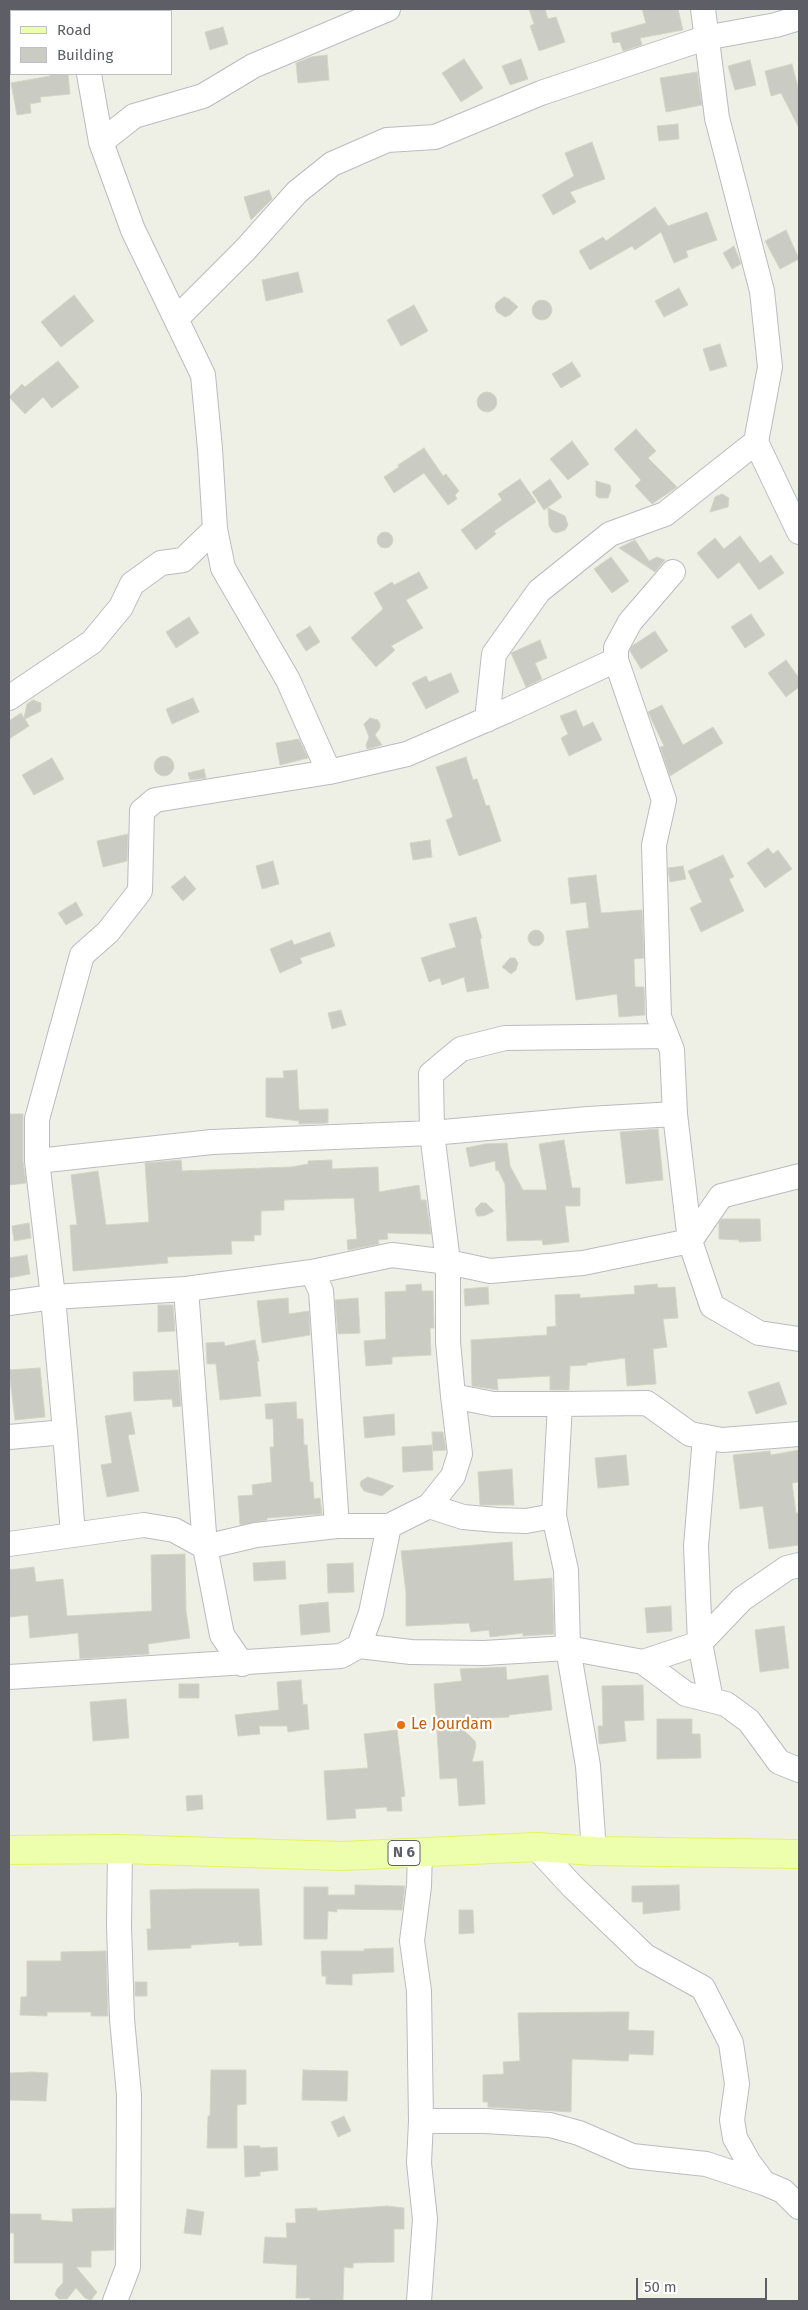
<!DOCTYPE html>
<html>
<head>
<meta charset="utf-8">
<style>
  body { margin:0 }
  #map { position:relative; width:808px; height:2310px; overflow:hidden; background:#eef0e6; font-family:"Fira Sans",sans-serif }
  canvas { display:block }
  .frame { position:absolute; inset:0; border:10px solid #5d5e66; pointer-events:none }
  .legend { position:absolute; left:10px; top:10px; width:162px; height:65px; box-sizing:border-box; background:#fff; border:1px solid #bebfc2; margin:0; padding:6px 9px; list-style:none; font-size:15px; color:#5d5e66 }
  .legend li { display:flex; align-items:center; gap:10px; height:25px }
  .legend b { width:25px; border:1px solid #bebfc2 }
  .scale { position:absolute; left:636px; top:2278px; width:131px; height:22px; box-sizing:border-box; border:2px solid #5d5e66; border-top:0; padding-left:6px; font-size:15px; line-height:18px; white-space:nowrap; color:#5d5e66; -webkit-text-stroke:4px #fff; paint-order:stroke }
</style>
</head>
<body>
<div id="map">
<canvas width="808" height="2310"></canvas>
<div class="frame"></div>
<ul class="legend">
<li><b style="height:6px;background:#edffac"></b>Road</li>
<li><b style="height:14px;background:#cacbc2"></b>Building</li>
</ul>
<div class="scale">50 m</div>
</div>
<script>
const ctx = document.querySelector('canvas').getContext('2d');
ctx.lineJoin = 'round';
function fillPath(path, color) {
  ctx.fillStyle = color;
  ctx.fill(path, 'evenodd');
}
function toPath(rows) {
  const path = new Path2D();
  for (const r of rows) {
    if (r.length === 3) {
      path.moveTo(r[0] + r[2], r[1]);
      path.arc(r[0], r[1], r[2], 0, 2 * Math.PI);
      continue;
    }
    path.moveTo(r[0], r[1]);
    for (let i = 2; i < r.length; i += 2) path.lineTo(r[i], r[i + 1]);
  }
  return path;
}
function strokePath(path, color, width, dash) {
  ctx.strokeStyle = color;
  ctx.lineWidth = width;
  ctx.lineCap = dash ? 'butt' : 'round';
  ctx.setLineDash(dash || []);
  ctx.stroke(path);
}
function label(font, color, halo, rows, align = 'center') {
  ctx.font = font + ' "Fira Sans",sans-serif';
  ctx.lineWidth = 4.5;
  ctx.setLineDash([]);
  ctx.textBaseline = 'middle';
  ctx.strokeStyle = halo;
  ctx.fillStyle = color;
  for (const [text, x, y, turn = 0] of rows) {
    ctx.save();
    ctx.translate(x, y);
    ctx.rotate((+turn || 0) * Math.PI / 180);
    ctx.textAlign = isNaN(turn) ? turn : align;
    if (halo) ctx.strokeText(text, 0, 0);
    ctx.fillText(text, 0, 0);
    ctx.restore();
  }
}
const building = toPath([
  [529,9,545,9,548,19,556,17,565,42,539,51,530,26,534,24,529,9],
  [642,9,678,9,683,30,640,38,642,45,623,51,620,42,613,43,611,33,646,23,642,9],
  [223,27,228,44,210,50,205,32,223,27],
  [327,55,329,80,298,83,296,63,311,57,327,55],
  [464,59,483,88,461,102,442,73,464,59],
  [521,59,528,79,510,85,502,66,521,59],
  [750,60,756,85,735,90,728,66,750,60],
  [792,64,799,91,799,128,781,93,771,96,765,71,792,64],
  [697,72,702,105,666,112,660,78,697,72],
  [50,74,68,74,70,94,40,97,41,102,30,104,31,113,17,115,11,83,50,76,50,74],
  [678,124,679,139,659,141,657,126,678,124],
  [592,142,605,179,570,192,576,202,553,215,542,195,574,176,565,153,592,142],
  [269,190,272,199,251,220,244,197,269,190],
  [655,207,668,226,707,212,717,240,686,251,688,257,674,263,661,232,635,250,632,246,590,270,579,251,603,237,606,241,655,207],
  [786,230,799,259,780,269,765,241,786,230],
  [734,246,741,264,732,269,723,253,734,246],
  [298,272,303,292,266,301,262,280,298,272],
  [679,288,688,305,664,317,655,301,679,288],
  [74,295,94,321,61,347,41,322,74,295],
  [504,297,509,299,518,307,510,315,505,317,497,312,495,307,496,303,504,297],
  [542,310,10],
  [414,305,428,331,401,346,387,320,414,305],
  [720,344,727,366,710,371,703,349,720,344],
  [58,361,79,387,52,408,43,397,25,414,9,397,22,384,25,387,58,361],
  [572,362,581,376,561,388,552,374,572,362],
  [487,402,10],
  [636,429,656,451,648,458,677,487,652,504,635,486,641,480,614,449,636,429],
  [572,441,589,464,568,480,550,459,572,441],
  [424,448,443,476,446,474,459,491,455,495,457,499,448,505,424,473,394,493,384,477,399,467,398,465,424,448],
  [520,479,536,502,494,531,496,534,476,550,461,530,502,500,498,494,520,479],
  [550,479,562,497,544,510,532,492,550,479],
  [596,481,610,485,611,490,608,498,599,498,596,496,596,481],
  [722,494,729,498,728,507,710,512,715,497,722,494],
  [548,508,565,516,568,525,565,530,556,533,552,531,549,526,548,508],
  [385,540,8],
  [740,536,760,563,771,555,784,573,759,590,739,562,718,579,697,553,715,538,724,549,740,536],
  [635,540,649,561,657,557,665,560,655,572,619,548,635,540],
  [611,557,629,581,612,593,594,569,611,557],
  [419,572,428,588,406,600,423,628,391,646,395,650,376,667,351,638,383,609,374,593,392,582,394,585,419,572],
  [751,614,765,635,745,648,731,627,751,614],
  [189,617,199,633,176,648,166,632,189,617],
  [310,626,320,642,306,651,296,635,310,626],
  [655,631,668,651,641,669,630,651,632,646,655,631],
  [540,640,547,658,535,663,542,679,526,687,511,653,540,640],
  [786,660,799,678,799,687,786,697,768,673,786,660],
  [451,673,459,692,426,709,412,683,426,676,429,682,451,673],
  [193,698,199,712,172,724,166,709,193,698],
  [33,700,41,703,41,711,25,719,29,726,9,739,9,721,21,713,24,718,27,704,33,700],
  [662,705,683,745,713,727,723,743,670,776,660,747,664,746,648,712,662,705],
  [576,710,583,727,593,722,602,740,569,756,561,738,568,734,560,716,576,710],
  [370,718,378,720,380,724,380,728,375,735,382,745,367,749,366,745,369,737,364,724,370,718],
  [299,739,308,758,280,765,276,743,299,739],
  [164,766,10],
  [466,757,473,780,477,779,486,806,489,805,501,841,459,856,446,820,453,817,436,767,466,757],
  [52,758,64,779,34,795,22,775,52,758],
  [204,769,206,778,190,780,188,773,204,769],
  [128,834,127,861,103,867,97,841,128,834],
  [430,840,432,857,413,860,410,843,430,840],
  [768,848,773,854,778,850,792,869,765,888,747,863,768,848],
  [723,855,734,877,729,879,744,911,701,932,690,908,702,902,688,871,723,855],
  [273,861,279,884,262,889,256,866,273,861],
  [683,866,686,879,670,882,668,868,683,866],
  [596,875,601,913,642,910,644,958,634,959,635,987,644,987,645,1015,619,1017,617,994,576,1000,566,931,589,928,586,902,571,904,568,878,596,875],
  [185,876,196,889,183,901,171,887,185,876],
  [76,902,83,915,66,925,58,913,76,902],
  [476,917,482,938,480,939,489,988,467,992,464,977,442,985,440,978,429,982,421,958,456,947,449,924,476,917],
  [536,938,8],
  [330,932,335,946,300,958,302,963,280,973,270,949,292,940,294,945,330,932],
  [510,958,515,958,518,963,516,970,511,974,502,967,510,958],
  [341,1010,346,1025,332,1029,328,1013,341,1010],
  [297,1070,299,1110,328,1109,328,1123,299,1124,299,1121,266,1117,266,1078,284,1078,283,1071,297,1070],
  [9,1114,23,1114,23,1161,26,1183,9,1185,9,1114],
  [658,1129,663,1180,626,1184,620,1132,658,1129],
  [564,1140,572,1188,580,1188,580,1206,565,1206,569,1242,543,1245,542,1240,507,1241,505,1184,498,1170,496,1171,495,1161,470,1167,466,1148,485,1144,507,1143,510,1166,523,1190,547,1190,539,1144,564,1140],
  [181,1160,182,1171,291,1167,308,1164,308,1161,332,1160,332,1169,378,1167,379,1192,419,1185,421,1200,426,1200,431,1234,387,1233,388,1239,378,1240,379,1244,348,1250,347,1240,357,1239,354,1198,284,1200,284,1210,261,1211,261,1235,254,1235,254,1241,231,1241,232,1254,167,1257,168,1263,73,1271,70,1225,77,1225,71,1175,98,1171,106,1225,149,1222,145,1163,181,1160],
  [481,1203,486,1203,494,1211,484,1216,477,1216,475,1209,481,1203],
  [722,1219,760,1219,761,1241,739,1242,739,1240,719,1239,719,1222,722,1219],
  [29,1223,31,1238,14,1241,12,1226,29,1223],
  [27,1255,30,1274,9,1278,9,1258,27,1255],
  [421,1284,422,1291,433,1291,434,1328,430,1328,431,1355,392,1357,392,1364,366,1366,364,1341,386,1339,385,1292,406,1291,406,1285,421,1284],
  [657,1284,658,1288,675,1287,678,1318,663,1319,667,1347,653,1349,656,1384,627,1386,625,1358,587,1363,587,1365,570,1366,569,1390,550,1390,550,1376,497,1379,498,1390,472,1386,471,1340,547,1335,547,1327,556,1326,555,1295,580,1294,580,1298,635,1294,634,1286,657,1284],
  [488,1287,489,1304,465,1306,464,1289,488,1287],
  [288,1298,289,1314,309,1311,310,1335,262,1343,257,1301,288,1298],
  [358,1298,360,1333,338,1334,335,1300,358,1298],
  [158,1305,173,1305,175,1331,158,1332,158,1305],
  [255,1340,259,1361,257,1361,261,1396,220,1400,216,1364,207,1364,206,1343,224,1342,225,1346,255,1340],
  [40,1368,45,1417,15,1420,9,1370,40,1368],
  [178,1370,181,1406,173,1407,172,1399,134,1401,133,1372,178,1370],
  [779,1382,787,1404,756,1414,748,1392,779,1382],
  [296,1402,297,1419,303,1419,304,1445,307,1445,310,1482,313,1482,314,1499,320,1498,322,1514,267,1518,267,1520,240,1525,238,1496,253,1495,252,1485,272,1482,270,1447,274,1447,273,1419,266,1419,265,1404,296,1402],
  [131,1412,135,1434,128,1435,139,1491,107,1497,101,1465,112,1463,105,1416,131,1412],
  [394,1414,395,1435,365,1438,363,1417,394,1414],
  [432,1432,443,1432,446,1450,433,1451,432,1432],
  [432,1445,433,1470,403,1472,402,1447,432,1445],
  [799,1450,799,1482,792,1483,796,1513,799,1513,799,1545,769,1549,763,1506,740,1509,733,1455,770,1451,771,1455,799,1450],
  [626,1455,629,1485,598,1488,595,1458,626,1455],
  [512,1469,514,1505,480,1505,478,1472,512,1469],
  [368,1477,394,1486,382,1496,364,1491,360,1485,361,1481,368,1477],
  [512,1542,514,1581,552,1578,554,1634,523,1636,523,1633,490,1637,489,1630,471,1632,469,1623,406,1626,406,1593,401,1551,512,1542],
  [185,1554,186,1611,190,1638,148,1644,149,1654,80,1659,78,1633,30,1638,28,1615,10,1617,9,1570,34,1567,36,1582,63,1579,67,1616,152,1611,151,1555,185,1554],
  [285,1561,286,1579,254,1581,253,1563,285,1561],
  [353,1563,354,1592,328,1593,327,1564,353,1563],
  [328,1602,330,1632,301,1635,299,1605,328,1602],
  [671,1606,672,1631,647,1633,645,1608,671,1606],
  [784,1626,789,1668,760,1672,755,1630,784,1626],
  [506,1667,507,1680,548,1675,552,1710,509,1715,509,1717,453,1720,475,1741,476,1746,472,1762,483,1761,485,1804,459,1806,457,1778,440,1779,434,1684,462,1681,460,1669,506,1667],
  [301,1680,303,1705,307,1704,309,1729,288,1732,287,1726,259,1726,260,1734,238,1736,235,1715,279,1710,277,1682,301,1680],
  [179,1684,199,1684,199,1698,179,1698,179,1684],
  [643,1685,644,1720,624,1721,626,1741,599,1744,598,1726,603,1726,602,1686,643,1685],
  [126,1699,129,1738,93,1741,90,1702,126,1699],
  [657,1719,692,1719,692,1734,700,1734,701,1758,657,1759,657,1719],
  [397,1730,405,1796,401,1797,402,1811,387,1811,387,1807,355,1809,356,1818,327,1820,324,1771,368,1768,364,1734,397,1730],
  [202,1795,203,1809,187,1811,186,1796,202,1795],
  [355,1885,405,1886,402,1910,337,1909,337,1912,328,1911,327,1939,304,1939,304,1887,328,1887,328,1895,355,1895,355,1885],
  [679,1885,680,1910,643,1914,643,1902,632,1902,632,1886,679,1885],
  [196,1889,259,1889,262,1945,239,1946,239,1942,191,1945,191,1948,148,1950,147,1929,151,1929,150,1890,196,1889],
  [459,1910,473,1910,474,1933,459,1934,459,1910],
  [393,1948,394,1972,352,1974,352,1985,326,1984,326,1976,322,1976,321,1951,364,1951,364,1949,393,1948],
  [106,1951,108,2016,91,2016,91,2012,47,2012,47,2016,20,2015,21,1997,27,1997,27,1961,61,1961,61,1952,106,1951],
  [135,1982,147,1982,147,1996,135,1996,135,1982],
  [609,2012,629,2012,628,2030,654,2031,653,2055,629,2054,628,2061,572,2059,571,2112,488,2107,488,2102,483,2102,483,2075,504,2074,503,2062,520,2061,518,2013,609,2012],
  [211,2070,246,2070,246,2104,237,2105,237,2148,207,2148,208,2116,210,2116,211,2070],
  [303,2070,348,2071,347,2101,302,2100,303,2070],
  [32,2072,48,2073,46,2101,9,2100,9,2073,32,2072],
  [344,2116,351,2131,338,2137,331,2122,344,2116],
  [244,2146,260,2146,260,2148,277,2147,278,2170,260,2172,260,2176,245,2177,244,2146],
  [387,2206,404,2208,404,2229,394,2229,394,2262,353,2263,353,2268,344,2267,343,2300,310,2301,310,2298,296,2298,297,2265,263,2263,265,2237,287,2238,286,2223,296,2223,295,2209,317,2208,317,2211,387,2206],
  [115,2208,114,2250,91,2251,91,2267,76,2267,97,2292,91,2300,85,2298,76,2288,67,2299,59,2299,55,2295,57,2289,63,2283,63,2263,14,2263,14,2233,10,2233,10,2214,41,2214,41,2220,73,2222,72,2209,115,2208],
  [187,2209,204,2212,201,2235,184,2233,187,2209]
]);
const minor = toPath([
  [61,9,62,11],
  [703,9,717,118,762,291,770,367,756,442,799,532],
  [89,74,101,142,133,230,203,375,210,449,215,529,223,568,288,680,329,772,407,754,506,711,616,660,616,648,630,622,673,572],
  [101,142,134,116,203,96,253,66,388,9],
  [177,318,245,250,297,192,332,164,387,140,435,137,541,93,705,38,776,25,799,18],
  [616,660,664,800,654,845,659,1017,672,1050,675,1114,690,1241,712,1306,759,1333,799,1339],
  [9,698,92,642,121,607,132,584,161,563,183,560,215,529],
  [487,720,494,654,539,591,610,534,665,514,756,442],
  [37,1161,212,1142,432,1133,588,1119,675,1114],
  [186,1289,205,1547,222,1635,242,1664],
  [9,1303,53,1297,186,1289,312,1272,392,1255,448,1262,490,1271,583,1263,690,1241,721,1196,799,1176],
  [560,1404,493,1404,453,1396,448,1342,448,1262,432,1133,431,1074,461,1049,505,1038,666,1036],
  [65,1432,73,1535],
  [9,1437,65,1432,53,1297,37,1161,37,1119,82,955,108,932,140,891,142,811,155,800,329,772],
  [705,1437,696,1546,700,1643,711,1700],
  [429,1506,453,1476,460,1454,453,1396],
  [337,1526,389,1526,429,1506,463,1517,497,1520,526,1521,554,1516],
  [9,1544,144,1525,174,1530,205,1547,256,1535,337,1526,321,1291,312,1272],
  [359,1646,371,1613,389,1526],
  [643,1662,700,1643,742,1599,787,1568,799,1565],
  [9,1677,341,1656,359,1646,411,1652,484,1653,568,1648,643,1662,686,1694,726,1704,749,1721,779,1762,799,1770],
  [536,1847,572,1886,645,1956,703,1988,731,2043,737,2084,732,2120,735,2138,749,2163,764,2183],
  [594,1851,588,1766,568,1648,566,1570,554,1516,560,1404,647,1403,690,1434,722,1440,799,1434],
  [421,2121,485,2121,550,2125,579,2133,632,2156,706,2164,764,2183,783,2191,799,2207],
  [115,2301,128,2267,129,2095,122,2019,119,1926,120,1849],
  [419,2301,425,2219,419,2163,421,2121,419,1991,412,1941,419,1886,420,1852]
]);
const major = toPath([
  [9,1850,120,1849,341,1856,536,1847,594,1851,799,1854]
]);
const markers = [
  [401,1725,5,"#e8710a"]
];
const shields = [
  [404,1853,32]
];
const shieldNames = [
  ["N 6",404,1853]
];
const foodNames = [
  ["Le Jourdam",411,1725]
];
fillPath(building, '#cacbc2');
strokePath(building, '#d4d5c4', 1);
strokePath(minor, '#babbc2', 26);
strokePath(major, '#e6f55a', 30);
strokePath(minor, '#fff', 24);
strokePath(major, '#edffac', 28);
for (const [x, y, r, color] of markers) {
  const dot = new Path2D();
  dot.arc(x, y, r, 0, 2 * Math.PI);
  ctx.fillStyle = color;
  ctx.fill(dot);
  strokePath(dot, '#fff', 2);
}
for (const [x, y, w] of shields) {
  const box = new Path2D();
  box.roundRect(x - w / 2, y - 12.5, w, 25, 4);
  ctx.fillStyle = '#fff';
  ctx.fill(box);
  strokePath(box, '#5d5e66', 1);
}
label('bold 15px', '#5d5e66', null, shieldNames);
label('16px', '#c56008', '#fff', foodNames, 'left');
</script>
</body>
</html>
